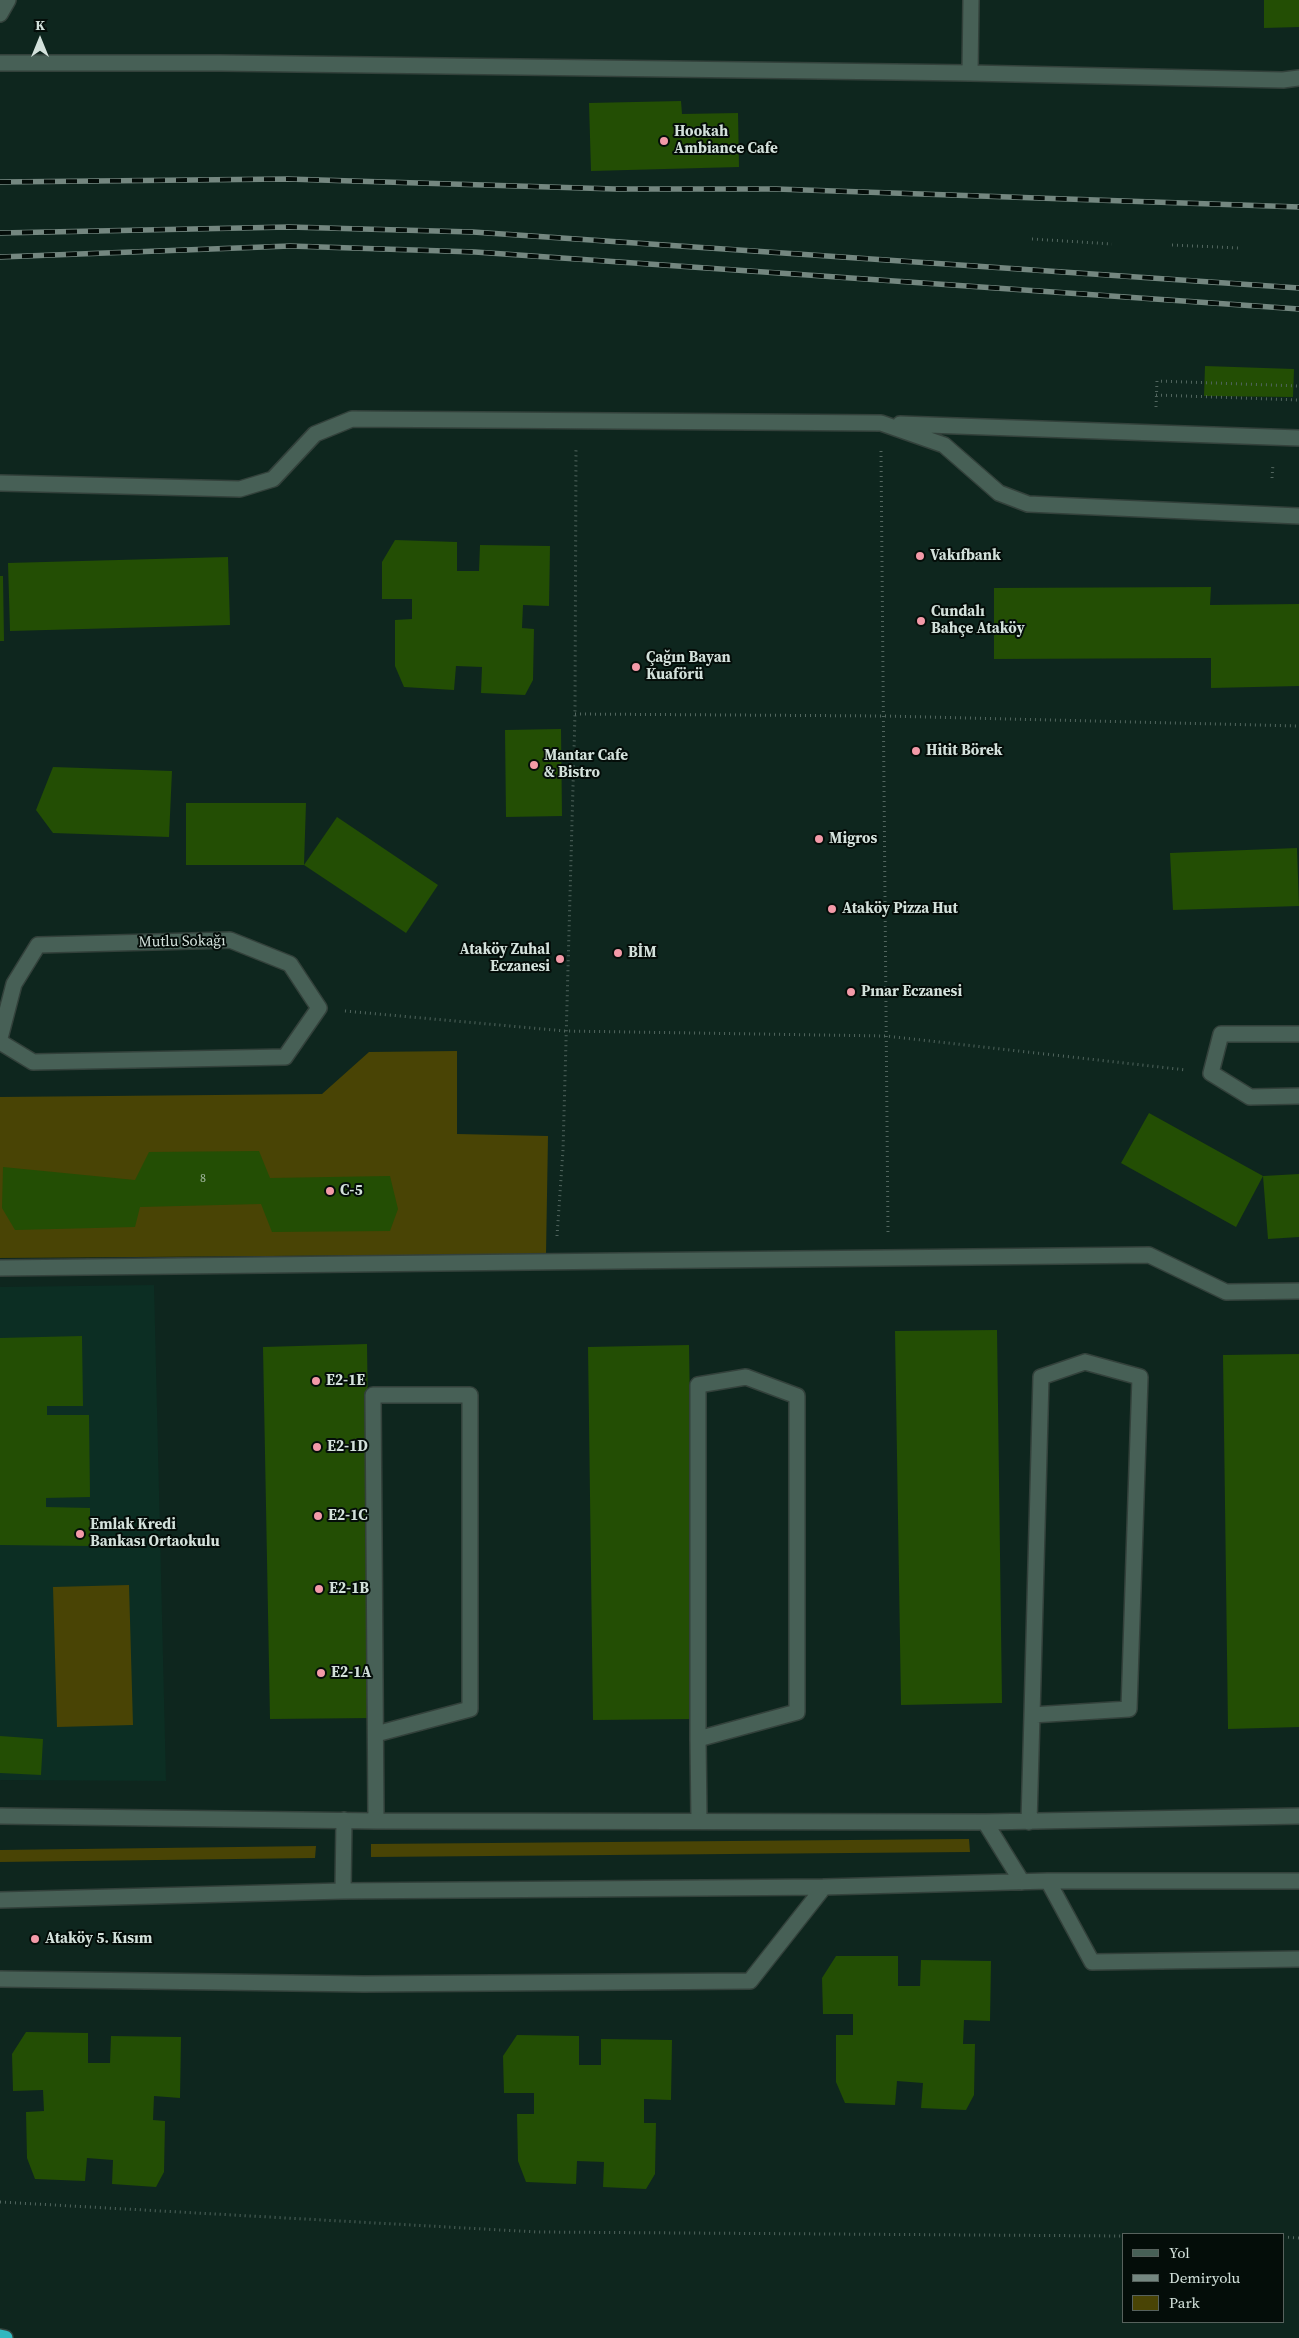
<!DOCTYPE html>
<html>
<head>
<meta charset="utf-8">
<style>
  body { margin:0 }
  #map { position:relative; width:1299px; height:2338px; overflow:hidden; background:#0e261e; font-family:"Source Serif 4",serif }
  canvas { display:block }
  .legend { position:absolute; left:1122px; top:2233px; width:162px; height:90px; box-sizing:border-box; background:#040d09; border:1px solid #57625d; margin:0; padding:6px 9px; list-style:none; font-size:15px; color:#d3e1db }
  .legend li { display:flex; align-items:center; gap:10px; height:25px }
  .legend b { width:25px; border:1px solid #57625d }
  .north { position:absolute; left:15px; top:15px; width:50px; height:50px; -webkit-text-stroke:4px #040d09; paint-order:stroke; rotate:0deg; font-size:14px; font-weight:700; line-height:20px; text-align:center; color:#d3e1db }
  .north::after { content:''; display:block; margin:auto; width:18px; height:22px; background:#d3e1db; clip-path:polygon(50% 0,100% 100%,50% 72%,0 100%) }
</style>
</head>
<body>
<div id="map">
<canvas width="1299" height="2338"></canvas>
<ul class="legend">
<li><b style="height:6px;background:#476056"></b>Yol</li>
<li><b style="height:6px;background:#748780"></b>Demiryolu</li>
<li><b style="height:14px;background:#494405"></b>Park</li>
</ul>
<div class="north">K</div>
</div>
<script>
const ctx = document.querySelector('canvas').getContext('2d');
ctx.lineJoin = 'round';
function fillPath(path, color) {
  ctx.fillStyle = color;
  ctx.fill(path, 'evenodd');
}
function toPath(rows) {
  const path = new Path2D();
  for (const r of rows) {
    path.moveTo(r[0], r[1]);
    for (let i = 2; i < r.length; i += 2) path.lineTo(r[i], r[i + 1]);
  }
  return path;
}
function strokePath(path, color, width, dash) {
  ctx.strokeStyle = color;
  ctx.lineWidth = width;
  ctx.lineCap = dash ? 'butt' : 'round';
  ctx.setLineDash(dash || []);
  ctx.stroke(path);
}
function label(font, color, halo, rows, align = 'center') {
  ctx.font = font + ' "Source Serif 4",serif';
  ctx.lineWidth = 4;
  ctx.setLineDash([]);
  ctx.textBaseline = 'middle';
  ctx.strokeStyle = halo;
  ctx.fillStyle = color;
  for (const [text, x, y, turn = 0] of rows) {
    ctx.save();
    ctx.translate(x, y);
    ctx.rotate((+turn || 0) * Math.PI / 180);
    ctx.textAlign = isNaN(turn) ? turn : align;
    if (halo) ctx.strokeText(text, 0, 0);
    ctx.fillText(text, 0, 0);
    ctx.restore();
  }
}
const built = toPath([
  [154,1285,166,1781,0,1780,0,1287]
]);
const green = toPath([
  [457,1051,457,1134,548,1136,546,1254,0,1258,0,1097,322,1094,369,1052],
  [129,1585,133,1725,57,1727,53,1587],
  [969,1839,970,1852,371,1857,371,1844],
  [316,1846,315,1858,0,1862,0,1850]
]);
const building = toPath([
  [1264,0,1299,0,1299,27,1264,28],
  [681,101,682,114,738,113,739,167,591,171,589,103],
  [1205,366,1294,369,1293,397,1204,396],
  [395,540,457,542,457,571,479,571,480,545,550,546,549,606,523,605,522,628,534,629,533,680,525,695,481,693,482,667,456,666,454,690,404,687,395,666,395,620,412,619,412,599,382,599,382,562],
  [228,557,230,625,10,631,8,563],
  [0,576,3,576,4,641,0,641],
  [1211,587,1210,605,1299,604,1299,686,1211,688,1211,658,994,659,994,588],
  [561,729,562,816,506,817,505,730],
  [53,767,172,771,169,837,53,833,36,810],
  [186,803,306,803,304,865,186,865],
  [337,817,438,885,406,933,304,865],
  [1297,848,1299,906,1173,910,1170,853],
  [1149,1113,1263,1176,1299,1174,1299,1237,1268,1239,1263,1176,1236,1227,1121,1163],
  [259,1151,270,1178,390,1176,398,1209,390,1231,272,1232,261,1204,140,1207,135,1227,15,1230,2,1208,3,1167,135,1180,149,1152],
  [997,1330,1002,1703,901,1705,895,1331],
  [82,1336,83,1406,47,1406,47,1415,89,1415,90,1497,46,1498,46,1507,90,1508,90,1546,0,1545,0,1338],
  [367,1344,372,1718,270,1719,263,1347],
  [689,1345,695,1719,593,1720,588,1347],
  [1299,1354,1299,1727,1228,1729,1223,1355],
  [0,1736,43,1739,41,1775,0,1773],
  [836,1956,898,1956,898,1986,920,1986,921,1960,991,1961,990,2021,964,2020,963,2044,975,2044,974,2095,966,2110,921,2108,923,2083,897,2081,895,2105,845,2103,836,2082,836,2035,853,2035,853,2014,823,2014,822,1978],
  [26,2032,88,2033,88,2063,110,2063,111,2036,181,2037,180,2098,154,2096,153,2120,165,2121,164,2172,156,2187,112,2184,113,2160,87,2158,85,2181,35,2179,27,2158,26,2112,44,2111,43,2090,13,2091,12,2054],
  [517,2035,579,2036,579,2065,601,2065,601,2039,672,2040,671,2100,644,2099,644,2123,656,2123,655,2174,646,2189,603,2187,604,2162,577,2161,576,2184,526,2182,518,2161,517,2114,534,2114,534,2093,504,2093,503,2056]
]);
const path = toPath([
  [1032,239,1112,244],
  [1172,245,1239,248],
  [1156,395,1299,400],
  [1156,407,1157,381,1299,386],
  [881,451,888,1232],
  [1272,478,1273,464],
  [575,714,885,716,1299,726],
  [345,1011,565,1031,886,1036,1186,1070],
  [557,1236,563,1150,575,714,576,447],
  [0,2202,537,2232,1123,2236],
  [1283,2237,1299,2238]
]);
const minor = toPath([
  [0,14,8,0],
  [0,63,221,63,970,73,1283,80,1299,78],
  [970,73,971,0],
  [900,424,1299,438],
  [0,483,240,489,273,479,315,434,352,419,881,423,944,445,999,493,1028,504,1299,516],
  [1299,1034,1221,1034,1211,1073,1250,1097,1299,1096],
  [0,1038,14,984,38,945,230,940,290,964,319,1008,285,1057,33,1062,0,1042],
  [0,1268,1149,1255,1226,1292,1299,1291],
  [1085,1362,1140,1377,1129,1709,1032,1715,1041,1377,1085,1362],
  [376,1734,470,1709,470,1395,373,1395,376,1821],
  [698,1739,797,1712,797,1396,746,1377,698,1385,698,1739,699,1820],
  [0,1816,376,1821,985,1822,1299,1816],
  [985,1822,1022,1882],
  [1029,1822,1032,1715],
  [1048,1881,1092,1962,1299,1959],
  [343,1891,344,1820],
  [0,1900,343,1891,824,1887,1048,1881,1299,1881],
  [0,1979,364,1984,750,1981,824,1887]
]);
const highway = toPath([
  [0,2337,5,2338]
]);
const rail = toPath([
  [0,182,287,179,615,189,776,189,1299,207],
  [0,233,289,227,473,232,1299,288],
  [0,257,290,246,475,252,1299,309]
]);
const markers = [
  [664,141,5,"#f39aa8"],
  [920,556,5,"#f39aa8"],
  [921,621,5,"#f39aa8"],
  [636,667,5,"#f39aa8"],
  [916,751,5,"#f39aa8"],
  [534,765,5,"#f39aa8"],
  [819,839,5,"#f39aa8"],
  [832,909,5,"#f39aa8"],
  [618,953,5,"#f39aa8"],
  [560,959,5,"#f39aa8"],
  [851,992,5,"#f39aa8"],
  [330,1191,5,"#f39aa8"],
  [316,1381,5,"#f39aa8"],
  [317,1447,5,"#f39aa8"],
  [318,1516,5,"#f39aa8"],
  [80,1534,5,"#f39aa8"],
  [319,1589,5,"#f39aa8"],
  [321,1673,5,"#f39aa8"],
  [35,1939,5,"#f39aa8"]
];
const numberNames = [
  ["8",203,1179]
];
const poiNames = [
  ["Hookah",674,132],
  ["Ambiance Cafe",674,149],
  ["Vakıfbank",930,556],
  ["Cundalı",931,612],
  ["Bahçe Ataköy",931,629],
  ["Çağın Bayan",646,658],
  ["Kuaförü",646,675],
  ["Hitit Börek",926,751],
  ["Mantar Cafe",544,756],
  ["& Bistro",544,773],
  ["Migros",829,839],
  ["Ataköy Pizza Hut",842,909],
  ["Ataköy Zuhal",550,950,"right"],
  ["Eczanesi",550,967,"right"],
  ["BİM",628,953],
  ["Pınar Eczanesi",861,992],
  ["C-5",340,1191],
  ["E2-1E",326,1381],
  ["E2-1D",327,1447],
  ["E2-1C",328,1516],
  ["Emlak Kredi",90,1525],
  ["Bankası Ortaokulu",90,1542],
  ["E2-1B",329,1589],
  ["E2-1A",331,1673],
  ["Ataköy 5. Kısım",45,1939]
];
const streetNames = [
  ["Mutlu Sokağı",182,942,-1]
];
fillPath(built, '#0c2e23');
fillPath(green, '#494405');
fillPath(building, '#234e04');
strokePath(minor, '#33413b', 18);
strokePath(highway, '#33413b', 18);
strokePath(path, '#52665f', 3, [1, 4]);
strokePath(minor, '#476056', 15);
strokePath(highway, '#31b8bf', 15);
strokePath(rail, '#748780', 5.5);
strokePath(rail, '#040d09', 4, [11]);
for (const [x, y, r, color] of markers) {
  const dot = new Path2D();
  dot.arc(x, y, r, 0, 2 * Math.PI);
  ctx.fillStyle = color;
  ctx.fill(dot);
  strokePath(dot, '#040d09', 2);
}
label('12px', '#a7bca5', null, numberNames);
label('bold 15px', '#d3e1db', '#040d09', poiNames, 'left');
label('15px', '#d3e1db', '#040d09', streetNames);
</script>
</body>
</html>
